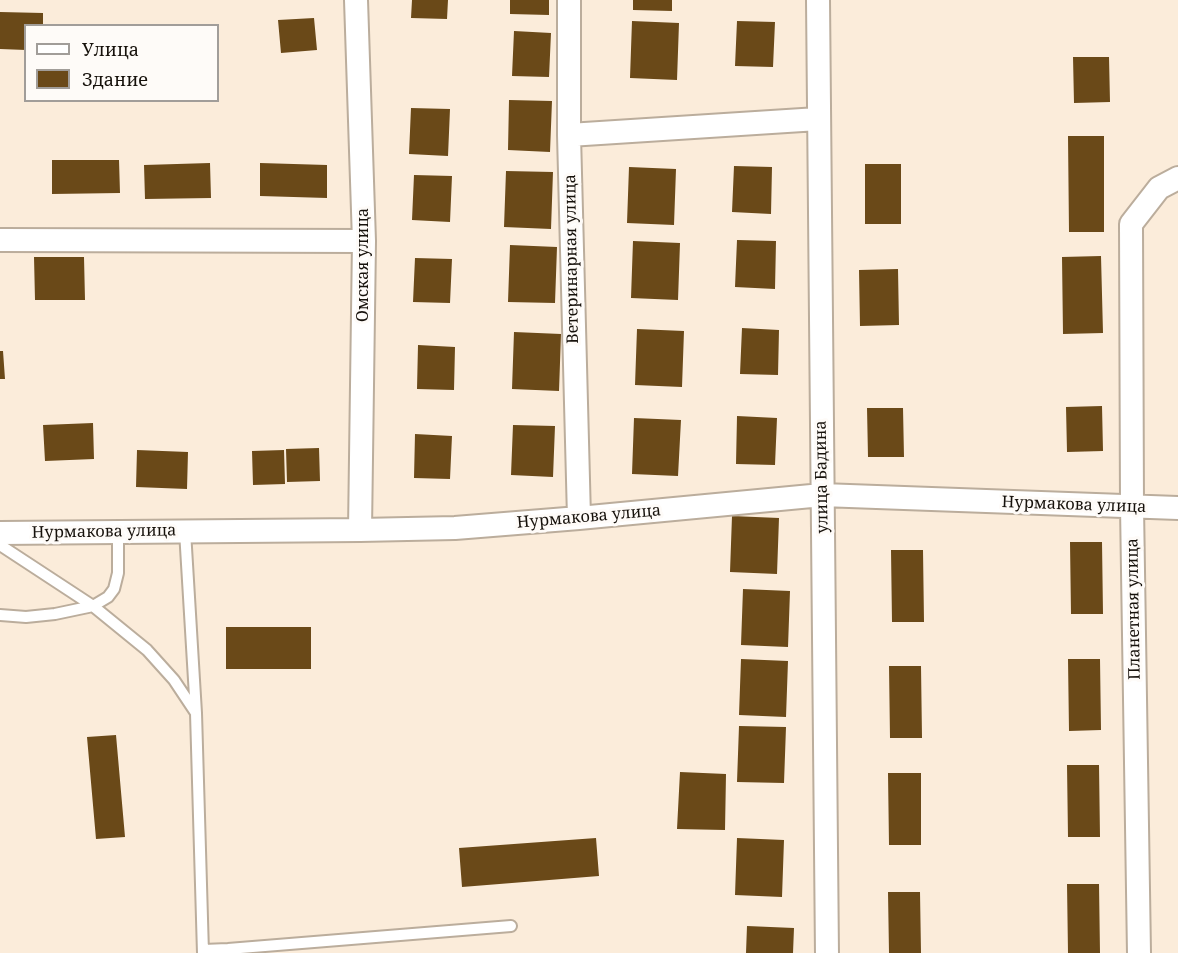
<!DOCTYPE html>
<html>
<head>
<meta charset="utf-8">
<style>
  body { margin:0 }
  #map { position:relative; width:1178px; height:953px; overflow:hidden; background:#fbecda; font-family:"Noto Serif",serif }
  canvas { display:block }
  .legend { position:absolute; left:24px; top:24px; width:195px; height:78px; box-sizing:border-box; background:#fefbf8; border:2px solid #a19d99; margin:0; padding:8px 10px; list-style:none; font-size:18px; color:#16110b }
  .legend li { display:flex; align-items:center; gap:12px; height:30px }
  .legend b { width:30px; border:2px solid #a19d99 }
</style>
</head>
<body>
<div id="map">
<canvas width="1178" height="953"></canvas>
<ul class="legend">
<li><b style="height:8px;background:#fff"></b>Улица</li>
<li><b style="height:16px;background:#6a4918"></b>Здание</li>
</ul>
</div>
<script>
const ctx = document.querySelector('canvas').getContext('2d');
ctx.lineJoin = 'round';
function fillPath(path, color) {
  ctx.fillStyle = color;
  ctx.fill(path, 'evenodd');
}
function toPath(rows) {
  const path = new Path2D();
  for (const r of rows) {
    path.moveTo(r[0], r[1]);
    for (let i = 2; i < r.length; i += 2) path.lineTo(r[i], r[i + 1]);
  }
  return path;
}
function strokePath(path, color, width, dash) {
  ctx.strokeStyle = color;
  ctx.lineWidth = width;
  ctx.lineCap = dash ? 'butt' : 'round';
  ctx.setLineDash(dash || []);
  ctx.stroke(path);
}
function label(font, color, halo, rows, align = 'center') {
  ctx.font = font + ' "Noto Serif",serif';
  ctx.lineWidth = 6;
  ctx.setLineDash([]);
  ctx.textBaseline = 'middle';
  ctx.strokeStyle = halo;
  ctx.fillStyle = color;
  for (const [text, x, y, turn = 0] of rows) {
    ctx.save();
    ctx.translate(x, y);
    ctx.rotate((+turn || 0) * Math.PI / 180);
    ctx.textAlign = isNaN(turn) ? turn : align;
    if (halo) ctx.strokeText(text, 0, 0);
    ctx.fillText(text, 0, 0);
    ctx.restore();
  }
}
const building = toPath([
  [412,0,448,0,447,19,411,18],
  [510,0,549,0,549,15,510,14],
  [633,0,672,0,672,11,633,10],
  [0,12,43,13,43,26,26,26,26,50,0,49],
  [314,18,317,50,281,53,278,20],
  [632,21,679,23,677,80,630,78],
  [737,21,775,22,773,67,735,66],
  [514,31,551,33,549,77,512,76],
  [1073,57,1109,57,1110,102,1074,103],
  [509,100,552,101,550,152,508,150],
  [411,108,450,109,448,156,409,154],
  [1068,136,1104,136,1104,232,1069,232],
  [52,160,119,160,120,193,52,194],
  [210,163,211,198,145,199,144,165],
  [260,163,327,165,327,198,260,196],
  [865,164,901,164,901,224,865,224],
  [734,166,772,167,771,214,732,212],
  [629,167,676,169,674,225,627,223],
  [506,171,553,172,551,229,504,227],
  [414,175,452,176,450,222,412,220],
  [737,240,776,241,775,289,735,287],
  [633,241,680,243,678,300,631,298],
  [510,245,557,247,555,303,508,302],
  [1101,256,1103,333,1063,334,1062,257],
  [34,257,84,257,85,300,35,300],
  [415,258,452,259,450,303,413,302],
  [898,269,899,325,860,326,859,270],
  [742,328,779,330,778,375,740,374],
  [637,329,684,331,682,387,635,385],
  [514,332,561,334,559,391,512,389],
  [418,345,455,347,454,390,417,389],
  [0,351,3,351,5,379,0,379],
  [1102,406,1103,451,1067,452,1066,407],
  [867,408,903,408,904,457,868,457],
  [737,416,777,418,775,465,736,464],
  [634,418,681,420,678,476,632,474],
  [93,423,94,459,45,461,43,425],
  [513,425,555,426,553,477,511,475],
  [415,434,452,436,450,479,414,478],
  [319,448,320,481,287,482,286,449],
  [137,450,188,452,187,489,136,487],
  [284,450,285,484,253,485,252,451],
  [732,516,779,518,777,574,730,572],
  [1070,542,1102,542,1103,614,1071,614],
  [891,550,923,550,924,622,892,622],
  [743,589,790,591,788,647,741,645],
  [226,627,311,627,311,669,226,669],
  [741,659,788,661,786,717,739,715],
  [1068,659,1100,659,1101,730,1069,731],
  [889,666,921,666,922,738,890,738],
  [739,726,786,727,784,783,737,782],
  [116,735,125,837,96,839,87,737],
  [1067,765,1099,765,1100,837,1068,837],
  [680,772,726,774,725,830,677,829],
  [888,773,921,773,921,845,889,845],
  [596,838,599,876,462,887,459,848],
  [737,838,784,840,782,897,735,895],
  [1067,884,1099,884,1100,953,1068,953],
  [888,892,920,892,921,953,889,953],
  [747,926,794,928,793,953,746,953]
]);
const lane = toPath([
  [185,531,196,713,203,953],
  [0,545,93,606,147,650,174,680,196,713],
  [0,615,26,617,55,614,93,606,108,597,114,589,118,573,118,532],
  [203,950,228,949,511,926]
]);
const street = toPath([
  [356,0,364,241,360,530],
  [569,0,569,135,579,518],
  [818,0,827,953],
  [569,135,818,119],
  [0,240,364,241],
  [0,533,360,530,455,528,579,518,822,495,1178,508],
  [1139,953,1132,507,1131,224,1159,188,1178,178]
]);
const streetNames = [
  ["Ветеринарная улица",572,259,-91],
  ["Омская улица",363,265,-90],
  ["улица Бадина",822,477,-91],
  ["Нурмакова улица",1074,505,2],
  ["Нурмакова улица",589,517,-5],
  ["Нурмакова улица",104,532,-1],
  ["Планетная улица",1134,609,-91]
];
fillPath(building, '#6a4918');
strokePath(lane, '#bbad9c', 14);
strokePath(street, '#bbad9c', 26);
strokePath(lane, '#fff', 10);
strokePath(street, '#fff', 22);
label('16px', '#16110b', '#fefbf8', streetNames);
</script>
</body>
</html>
